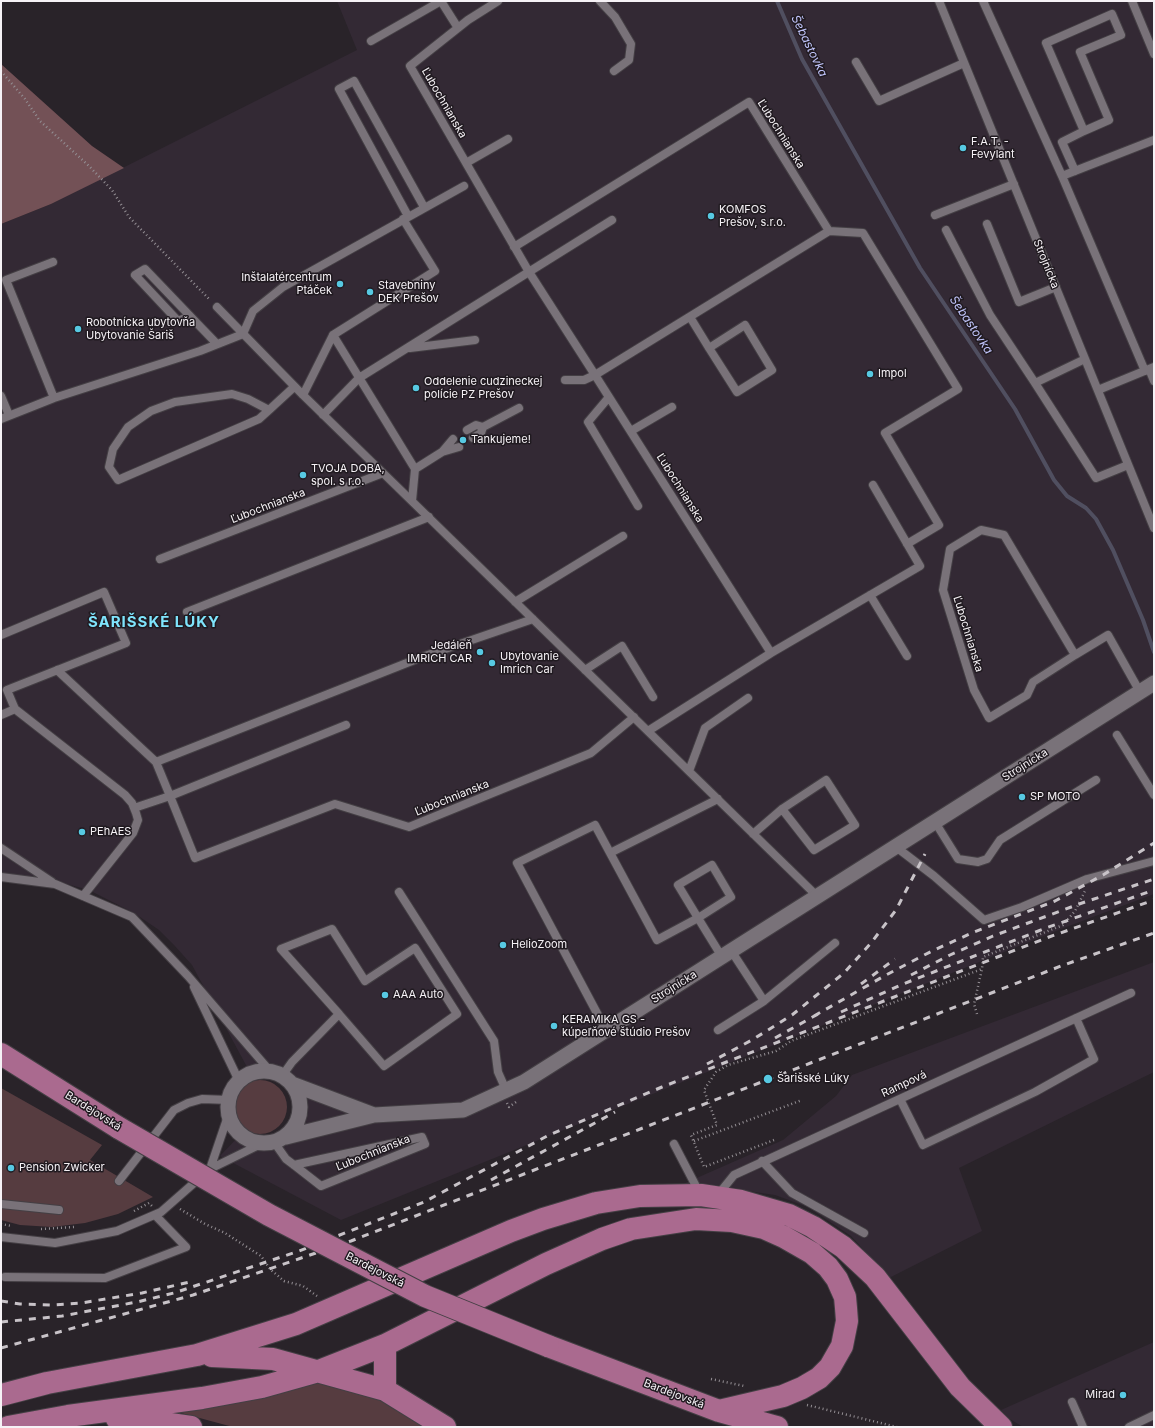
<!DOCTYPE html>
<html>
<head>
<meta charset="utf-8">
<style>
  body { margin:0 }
  #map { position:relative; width:1155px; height:1428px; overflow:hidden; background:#292329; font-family:Inter,sans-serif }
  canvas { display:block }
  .frame { position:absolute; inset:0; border:2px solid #f6f2f6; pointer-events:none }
</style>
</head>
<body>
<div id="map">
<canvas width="1155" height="1428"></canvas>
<div class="frame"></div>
</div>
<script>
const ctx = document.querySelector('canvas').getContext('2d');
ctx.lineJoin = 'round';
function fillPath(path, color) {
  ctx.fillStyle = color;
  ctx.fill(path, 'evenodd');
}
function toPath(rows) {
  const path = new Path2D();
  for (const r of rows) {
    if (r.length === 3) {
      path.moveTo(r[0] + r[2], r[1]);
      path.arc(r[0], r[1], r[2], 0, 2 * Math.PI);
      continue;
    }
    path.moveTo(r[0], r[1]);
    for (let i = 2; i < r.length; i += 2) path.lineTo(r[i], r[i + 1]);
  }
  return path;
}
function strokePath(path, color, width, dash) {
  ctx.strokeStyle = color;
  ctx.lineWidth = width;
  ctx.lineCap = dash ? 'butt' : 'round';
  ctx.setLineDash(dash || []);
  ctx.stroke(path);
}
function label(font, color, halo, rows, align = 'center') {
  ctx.font = font + ' Inter,sans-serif';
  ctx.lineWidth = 3;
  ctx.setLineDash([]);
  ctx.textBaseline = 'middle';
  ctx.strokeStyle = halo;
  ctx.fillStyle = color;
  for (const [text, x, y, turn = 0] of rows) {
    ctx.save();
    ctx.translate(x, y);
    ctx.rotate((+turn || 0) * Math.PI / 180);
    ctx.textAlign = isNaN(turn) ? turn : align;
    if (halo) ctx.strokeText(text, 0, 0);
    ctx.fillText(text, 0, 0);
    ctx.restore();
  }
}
const built = toPath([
  [337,1,1154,1,1154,894,1061,929,341,1220,220,1156,240,1135,262,1144,286,1139,299,1128,304,1117,306,1105,303,1086,286,1068,269,1063,247,1067,192,965,174,945,159,930,134,913,89,890,63,883,16,875,1,875,1,224,51,204,357,50],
  [1154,962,1154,1072,959,1168,982,1231,889,1278,851,1236,808,1207,775,1195,707,1185,683,1184,783,1140,836,1096,852,1075],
  [1154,1342,1154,1427,1023,1427,1010,1419,1001,1410]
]);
const green = toPath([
  [260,1107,27],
  [1,1088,102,1145,90,1160,153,1197,118,1214,85,1223,52,1227,20,1225,1,1220],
  [322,1378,377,1397,433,1427,233,1427,181,1413,181,1409]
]);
const forest = toPath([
  [1,64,92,146,124,168,51,204,1,224]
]);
const stream = toPath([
  [777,1,802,59,920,268,1015,409,1054,480,1067,496,1086,508,1096,519,1113,550,1143,620,1154,652]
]);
const path = toPath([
  [1,71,25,99,40,121,89,166,112,190,129,217,210,300],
  [977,1014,974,1004,982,969],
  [507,1103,509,1107,516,1102],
  [774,1140,704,1167,691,1135,717,1125,704,1090,716,1072,728,1065,776,1051,791,1041,982,969,983,957,1063,925,1075,911,1085,891],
  [694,1141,802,1100],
  [180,1209,205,1224,225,1233,261,1256,270,1269,284,1281,303,1286,317,1296],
  [134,1211,149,1203,152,1206],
  [1,1224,12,1226],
  [41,1229,74,1227],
  [711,1379,744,1386],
  [807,1405,897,1427]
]);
const service = toPath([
  [498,1,468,20,410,66,529,272,595,375,829,231],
  [600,1,615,17,631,44,629,60,614,71],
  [939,1,1154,528],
  [983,1,1062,176,1154,140],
  [1132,1,1154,54],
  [371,41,441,1,458,28],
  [856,62,879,101,964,63],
  [466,163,508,139],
  [1075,171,1062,142,1084,131,1109,120,1080,52,1121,35,1112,14,1046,43,1084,131],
  [1062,176,1145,371],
  [935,215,1014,184],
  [408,216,339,89,354,81,424,207],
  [987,224,1019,302,1056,287],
  [946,230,990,315,1035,383],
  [829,231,863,233,958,389,885,433,939,525,907,544],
  [514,247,749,102,829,231],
  [53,262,6,280,54,398],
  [217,307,303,395,818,897],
  [190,316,178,321,135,275,145,269,190,316,217,344],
  [690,317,709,348,737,392,772,370,745,325,709,348],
  [333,335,435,271,403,219],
  [410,348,475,340],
  [1085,359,1035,383,1096,478,1128,465],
  [1149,369,1154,381],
  [565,380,584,380,595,375,771,653],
  [1098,390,1154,367],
  [303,395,333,335,415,469,412,501],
  [1,396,9,415],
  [609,397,588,422,638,506],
  [269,410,248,399,232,394,175,402,151,411,128,427,113,449,109,467,118,480,259,419,269,410,294,387],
  [323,415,359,378,612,220],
  [1,419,54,398,200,351,243,334,253,311,283,287,464,186],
  [467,430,476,425,483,427,519,408],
  [631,431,672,407],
  [473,438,481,433,483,427],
  [442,452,459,447],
  [415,469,442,452,453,439],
  [160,559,383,473],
  [870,595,907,656],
  [515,602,623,536],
  [187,612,429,517],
  [1,635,104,592,126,643,7,690,15,709,125,795,132,803,136,813,138,820,133,833,83,896],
  [1075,655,1033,682,1027,695,989,718,974,690,943,590,950,549,981,530,1004,535,1075,655,1108,635,1140,692],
  [57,670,156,762],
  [585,670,622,646,653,697],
  [1,715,15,709],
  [346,725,170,796,156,762,422,657,533,619],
  [648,731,771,653,920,566,873,485],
  [1117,735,1154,795],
  [689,771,705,728,748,698],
  [134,808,170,796,195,858,335,804,409,827,591,753,634,717],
  [935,822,958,859,978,862,987,859,1000,840,1096,780],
  [753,834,782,809,826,780,855,825,814,850,782,809],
  [896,847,934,876,984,920,1022,907,1087,879,1154,861],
  [1,848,52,882],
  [610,853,718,799],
  [1,877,55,884,132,917,188,976,270,1071],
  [399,892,494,1041,498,1072,506,1090],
  [732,952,764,1001,835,943],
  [194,987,239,1081],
  [606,1030,517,863,595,825,657,940,698,918,731,897,712,865,678,885,698,918,722,957],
  [718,1030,764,1001],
  [282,1076,292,1062,339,1014,281,949,332,929,365,981,415,948,457,1014,384,1066,339,1014],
  [900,1099,923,1145,1035,1092,1094,1059,1076,1018],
  [274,1142,286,1159,294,1165,321,1186,425,1144,422,1137,294,1165],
  [674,1144,699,1192],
  [762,1161,792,1193,864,1233],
  [210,1169,229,1113],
  [119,1181,174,1110,188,1103,202,1099,229,1100],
  [717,1196,734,1175,1131,993],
  [1,1204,59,1210],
  [1,1237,55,1243,117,1231,161,1212,210,1169,261,1144],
  [5,1277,105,1278,186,1247,155,1215],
  [1072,1402,1083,1427],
  [1129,1427,1154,1415]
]);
const minor = toPath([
  [264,1107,36],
  [292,1084,374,1115],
  [286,1137,374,1115,463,1110,524,1082,1154,683]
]);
const primary = toPath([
  [1,1054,119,1128],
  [385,1345,385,1390],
  [548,1346,719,1411,777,1427],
  [212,1356,273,1359,385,1390,445,1427],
  [1,1395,47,1383,197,1355,296,1324,511,1231,543,1219,596,1203,640,1196,701,1195,741,1201,789,1215,813,1227,843,1247,875,1277,960,1387,1001,1427],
  [117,1419,149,1421,191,1427],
  [8,1427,68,1416,202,1398,262,1387,319,1371,385,1345,546,1264,602,1239,631,1229,696,1219,732,1221,764,1228,784,1237,812,1253,828,1267,837,1279,845,1297,846,1308,847,1321,842,1346,830,1367,819,1378,802,1388,783,1396,719,1411]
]);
const rail = toPath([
  [911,975,950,955,993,936,1082,903,1154,879],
  [861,984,895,959],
  [841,1012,903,984,1046,928,1154,890],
  [814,1016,886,975,932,951,974,932,1055,901,1103,875,1154,843],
  [775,1038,818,1014],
  [707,1064,752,1040,792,1015,844,973,871,943,896,910,925,854],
  [491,1180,615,1112],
  [1,1301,20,1304,52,1305,81,1303,142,1293,194,1281],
  [1,1322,62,1316,137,1302,174,1293,299,1251,424,1202,549,1135,662,1087,1049,937,1154,900],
  [1,1348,193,1295,351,1241,1061,966,1154,933]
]);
const primaryBridge = toPath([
  [119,1128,269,1215,425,1296,548,1346]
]);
const markers = [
  [963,148,4,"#57c9e2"],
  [711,216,4,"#57c9e2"],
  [340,284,4,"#57c9e2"],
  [370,292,4,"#57c9e2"],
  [78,329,4,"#57c9e2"],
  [870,374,4,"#57c9e2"],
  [416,388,4,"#57c9e2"],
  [463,440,4,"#57c9e2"],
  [303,475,4,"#57c9e2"],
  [480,652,4,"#57c9e2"],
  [492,663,4,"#57c9e2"],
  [1022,797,4,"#57c9e2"],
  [82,832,4,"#57c9e2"],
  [503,945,4,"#57c9e2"],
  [385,995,4,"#57c9e2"],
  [554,1026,4,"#57c9e2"],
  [768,1079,5,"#57c9e2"],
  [11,1168,4,"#57c9e2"],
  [1123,1395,4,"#57c9e2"]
];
const streetNames = [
  ["Ľubochnianska",444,103,60],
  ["Ľubochnianska",781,134,58],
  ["Strojnícka",1046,264,68],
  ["Ľubochnianska",680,488,58],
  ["Ľubochnianska",268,506,-21],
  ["Ľubochnianska",968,634,73],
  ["Strojnícka",1025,765,-32],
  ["Ľubochnianska",452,798,-22],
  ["Strojnícka",674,987,-32],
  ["Rampová",904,1084,-25],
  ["Bardejovská",93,1111,32],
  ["Ľubochnianska",373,1153,-22],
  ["Bardejovská",375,1270,27],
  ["Bardejovská",674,1394,21]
];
const poiNames = [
  ["F.A.T. -",971,142],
  ["Fevylant",971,155],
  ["KOMFOS",719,210],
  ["Prešov, s.r.o.",719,223],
  ["Inštalatércentrum",332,278,"right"],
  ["Ptáček",332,291,"right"],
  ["Stavebniny",378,286],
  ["DEK Prešov",378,299],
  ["Robotnícka ubytovňa",86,323],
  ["Ubytovanie Šariš",86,336],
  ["Impol",878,374],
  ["Oddelenie cudzineckej",424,382],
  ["polície PZ Prešov",424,395],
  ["Tankujeme!",471,440],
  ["TVOJA DOBA,",311,469],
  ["spol. s r.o.",311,482],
  ["Jedáleň",472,646,"right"],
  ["IMRICH CAR",472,659,"right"],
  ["Ubytovanie",500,657],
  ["Imrich Car",500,670],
  ["SP MOTO",1030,797],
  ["PEhAES",90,832],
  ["HelioZoom",511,945],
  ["AAA Auto",393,995],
  ["KERAMIKA GS -",562,1020],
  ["kúpeľňové štúdio Prešov",562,1033],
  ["Šarišské Lúky",777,1079],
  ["Pension Zwicker",19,1168],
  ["Mirad",1115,1395,"right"]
];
const waterNames = [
  ["Šebastovka",809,46,64],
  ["Šebastovka",971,325,56]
];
const districtNames = [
  ["ŠARIŠSKÉ LÚKY",154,622]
];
fillPath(built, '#332934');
fillPath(green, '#563c40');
fillPath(forest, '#735156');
strokePath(stream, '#504f60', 4);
strokePath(service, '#443f44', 10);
strokePath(minor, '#443f44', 17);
strokePath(primary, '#443f44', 24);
strokePath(path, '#948f94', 2.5, [1, 3]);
strokePath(service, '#797279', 8);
strokePath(minor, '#797279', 15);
strokePath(primary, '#aa6a8f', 22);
strokePath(rail, '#c8c3c8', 3, [7, 7]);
strokePath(primaryBridge, '#443f44', 24, []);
strokePath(primaryBridge, '#aa6a8f', 22);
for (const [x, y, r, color] of markers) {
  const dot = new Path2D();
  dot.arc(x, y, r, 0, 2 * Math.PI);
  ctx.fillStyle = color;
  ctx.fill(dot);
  strokePath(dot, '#201a20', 1.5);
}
label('11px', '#f6f2f6', '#201a20', streetNames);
label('11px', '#f6f2f6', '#201a20', poiNames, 'left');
label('italic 12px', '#c0c4fa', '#201a20', waterNames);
ctx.letterSpacing = '1px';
label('bold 15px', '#7fe4fc', '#201a20', districtNames);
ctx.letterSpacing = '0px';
</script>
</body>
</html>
